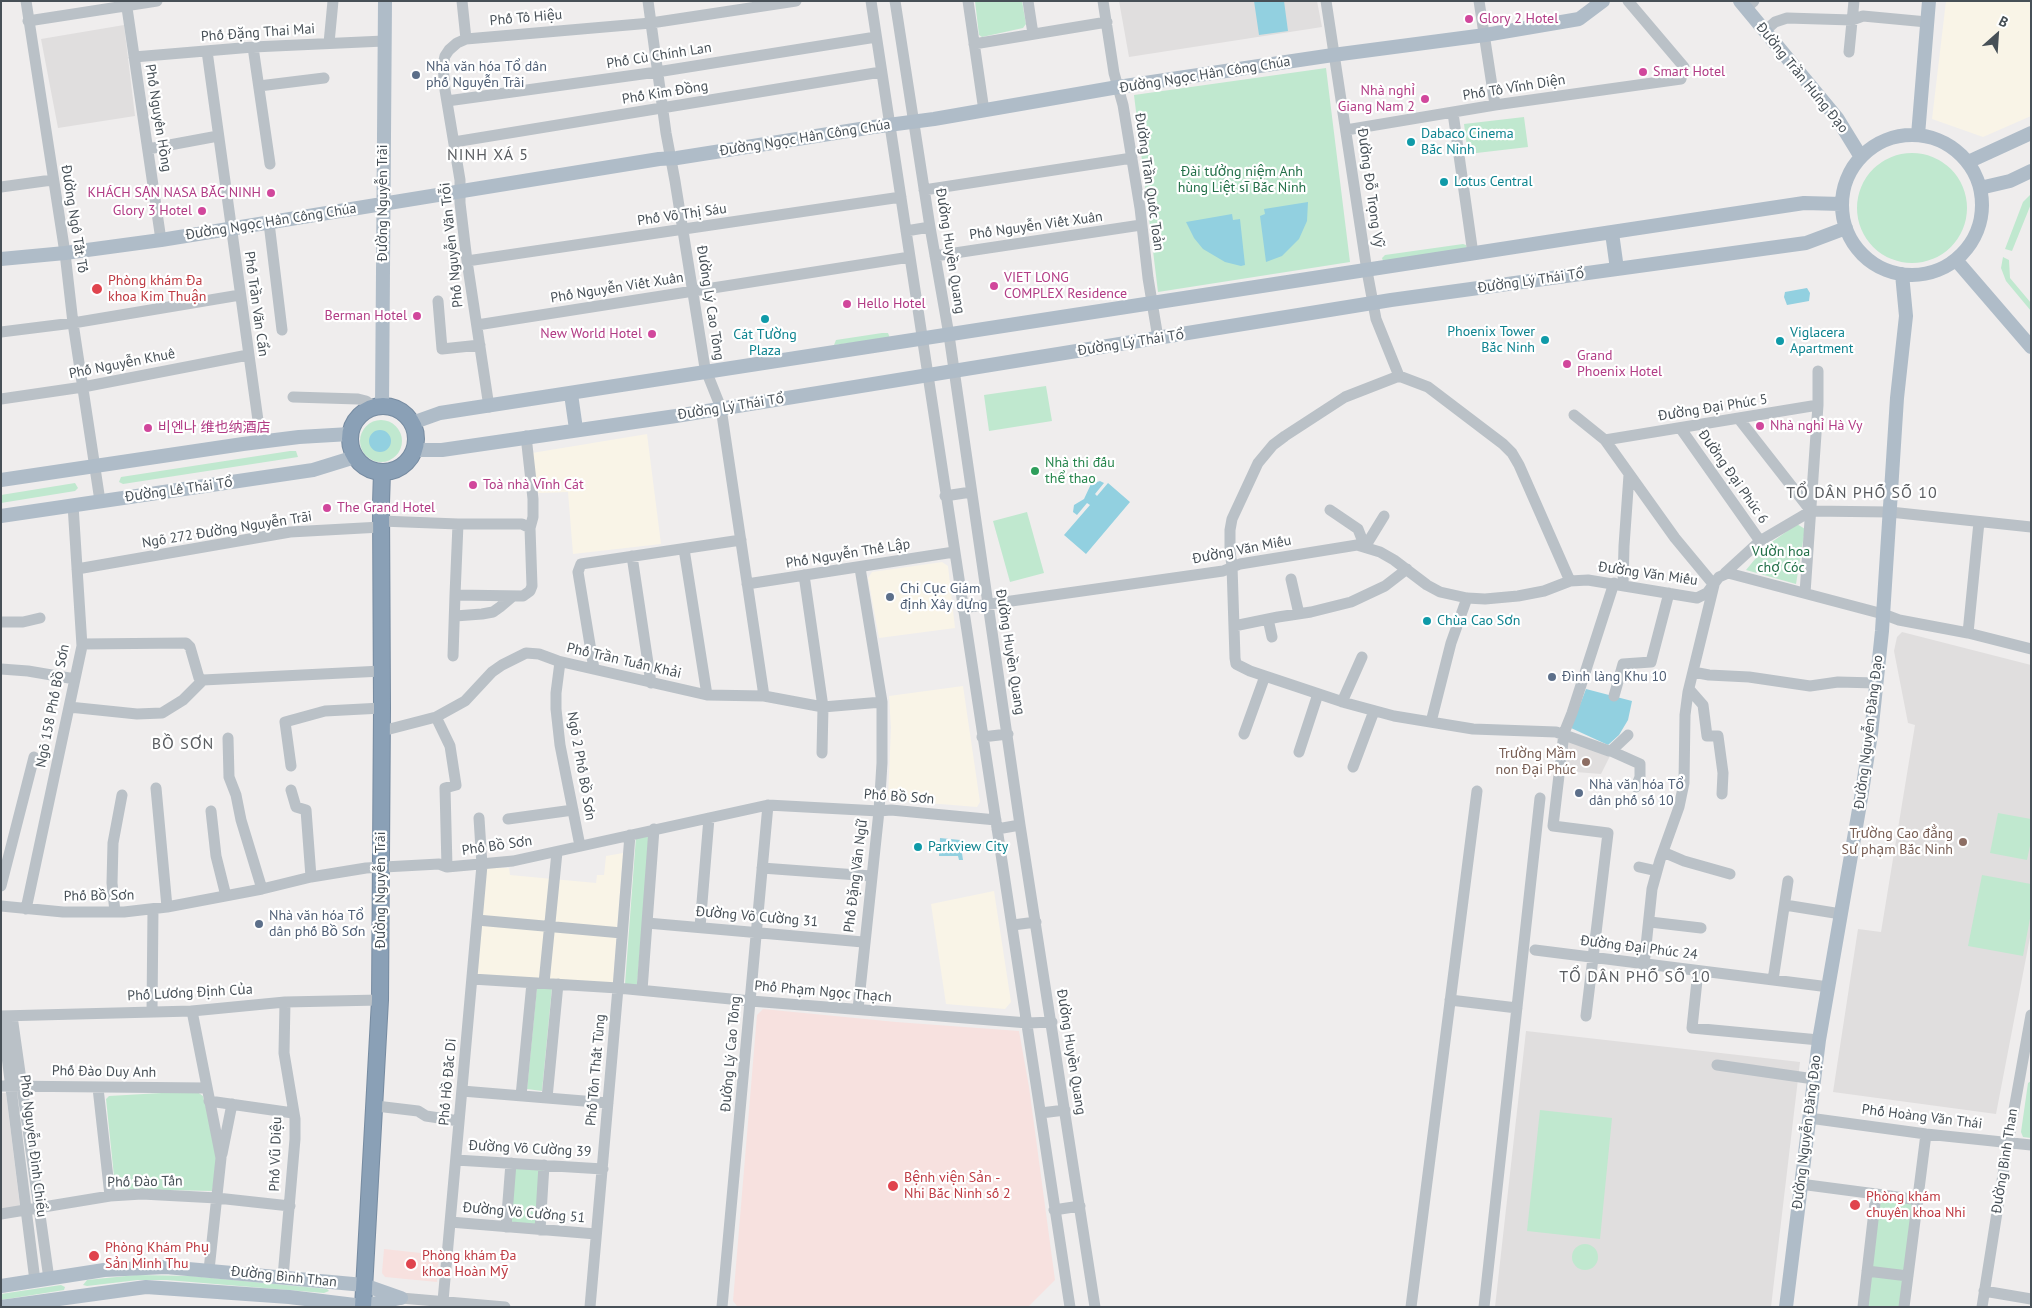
<!DOCTYPE html>
<html>
<head>
<meta charset="utf-8">
<style>
  body { margin:0 }
  #map { position:relative; width:2032px; height:1308px; overflow:hidden; background:#efeded; font-family:"PT Sans",sans-serif }
  canvas { display:block }
  .frame { position:absolute; inset:0; border:2px solid #475057; pointer-events:none }
  .north { position:absolute; left:1972px; top:10px; width:50px; height:50px; -webkit-text-stroke:4px #fff; paint-order:stroke; rotate:26deg; font-size:14px; font-weight:700; line-height:20px; text-align:center; color:#475057 }
  .north::after { content:''; display:block; margin:auto; width:18px; height:22px; background:#475057; clip-path:polygon(50% 0,100% 100%,50% 72%,0 100%) }
</style>
</head>
<body>
<div id="map">
<canvas width="2032" height="1308"></canvas>
<div class="frame"></div>
<div class="north">B</div>
</div>
<script>
const ctx = document.querySelector('canvas').getContext('2d');
ctx.lineJoin = 'round';
function fillPath(path, color) {
  ctx.fillStyle = color;
  ctx.fill(path, 'evenodd');
}
function toPath(rows) {
  const path = new Path2D();
  for (const r of rows) {
    if (r.length === 3) {
      path.moveTo(r[0] + r[2], r[1]);
      path.arc(r[0], r[1], r[2], 0, 2 * Math.PI);
      continue;
    }
    path.moveTo(r[0], r[1]);
    for (let i = 2; i < r.length; i += 2) path.lineTo(r[i], r[i + 1]);
  }
  return path;
}
function strokePath(path, color, width, dash) {
  ctx.strokeStyle = color;
  ctx.lineWidth = width;
  ctx.lineCap = dash ? 'butt' : 'round';
  ctx.setLineDash(dash || []);
  ctx.stroke(path);
}
function label(font, color, halo, rows, align = 'center') {
  ctx.font = font + ' "PT Sans","Noto Sans SC","Noto Sans KR",sans-serif';
  ctx.lineWidth = 4.5;
  ctx.setLineDash([]);
  ctx.textBaseline = 'middle';
  ctx.strokeStyle = halo;
  ctx.fillStyle = color;
  for (const [text, x, y, turn = 0] of rows) {
    ctx.save();
    ctx.translate(x, y);
    ctx.rotate((+turn || 0) * Math.PI / 180);
    ctx.textAlign = isNaN(turn) ? turn : align;
    if (halo) ctx.strokeText(text, 0, 0);
    ctx.fillText(text, 0, 0);
    ctx.restore();
  }
}
const commercial = toPath([
  [1946,1,2031,1,2031,116,1983,137,1932,119],
  [647,434,661,544,573,554,568,492,538,493,532,453],
  [942,562,948,566,955,628,879,638,868,578,872,572],
  [963,686,980,802,977,807,890,800,888,797,891,728,889,696],
  [623,853,613,984,476,975,485,868,509,868,510,875,596,883,597,875,604,875,606,856],
  [994,891,1011,1002,1005,1009,946,1004,931,904]
]);
const education = toPath([
  [1119,1,1317,1,1322,27,1129,57],
  [124,25,135,116,58,128,41,39],
  [1902,632,2031,665,2031,932,1996,1114,1833,1092,1858,929,1881,932,1915,725,1908,723,1894,651,1897,637],
  [1567,739,1611,754,1601,774,1563,771],
  [1526,1031,1800,1062,1771,1307,1495,1307],
  [1,1093,6,1093,20,1206,1,1209]
]);
const medical = toPath([
  [763,1009,896,1022,1019,1031,1029,1087,1055,1280,1028,1307,737,1306,733,1301,757,1015],
  [384,1249,439,1255,437,1282,385,1277,382,1273]
]);
const green = toPath([
  [975,1,1022,1,1026,24,1023,28,982,37,979,35],
  [1326,68,1350,262,1158,292,1134,95],
  [1524,117,1528,147,1468,154,1464,124],
  [1912,208,55],
  [2031,194,2031,204,2012,251,2005,249,2023,202],
  [1463,244,1466,245,1467,248,1383,261,1382,258,1385,255],
  [2003,257,2009,260,2010,278,2031,303,2031,311,2006,281,2001,268],
  [882,333,888,333,890,338,834,345,836,340],
  [1046,386,1052,421,989,431,984,395],
  [381,441,21],
  [290,451,296,451,298,457,123,484,119,482,121,477],
  [75,483,78,488,75,491,1,503,1,495],
  [1027,512,1044,573,1010,582,993,521],
  [1797,524,1805,529,1796,584,1746,570,1765,547],
  [1998,813,2031,819,2031,841,2027,860,1990,853],
  [650,835,637,985,625,984,636,837],
  [1982,875,2031,884,2031,913,2023,956,1968,946],
  [537,986,552,988,542,1091,527,1089],
  [2031,1081,2031,1138,2023,1137,2021,1132,2028,1083],
  [196,1091,203,1096,219,1156,212,1191,118,1189,115,1186,106,1099,109,1096],
  [1540,1110,1612,1118,1600,1239,1527,1231],
  [513,1166,543,1168,539,1228,507,1226],
  [1878,1198,1913,1203,1906,1272,1870,1268],
  [1585,1257,13],
  [136,1275,191,1276,327,1289,329,1291,324,1293,167,1280,138,1280,87,1286,83,1285,87,1280],
  [1869,1276,1904,1280,1901,1307,1866,1307],
  [61,1285,65,1287,64,1290,1,1300,1,1294]
]);
const water = toPath([
  [1254,1,1284,1,1288,31,1259,35],
  [1308,202,1307,221,1299,239,1282,256,1266,262,1260,216,1265,214,1264,209],
  [1232,214,1233,220,1240,219,1245,265,1241,266,1225,262,1203,249,1194,238,1186,222],
  [1807,288,1810,293,1809,301,1787,305,1784,297,1785,292],
  [380,441,11],
  [1100,481,1104,483,1095,494,1097,496,1108,483,1130,502,1086,554,1064,535,1090,505,1087,503,1077,515,1073,512,1074,505,1084,499,1091,484],
  [1586,689,1632,701,1628,720,1619,735,1608,745,1571,728],
  [940,838,960,840,963,860,959,860,958,856,939,856]
]);
const minor = toPath([
  [26,1,65,253,73,323,100,501],
  [126,1,161,240],
  [462,1,466,39,457,43,449,50,445,56,443,65,445,90,460,180,460,203,467,261,489,407],
  [648,1,666,133,675,181,705,368,721,408,764,696],
  [871,1,1070,1307],
  [895,1,930,227,949,335,1020,825,1095,1307],
  [968,1,984,111],
  [1028,1,1033,34],
  [1103,1,1114,73,1123,105,1140,208,1148,278,1158,338],
  [1326,1,1367,271,1376,319,1399,376],
  [1479,1,1495,105],
  [1746,8,1754,1],
  [28,21,157,1],
  [1765,31,1775,22,1787,18,1852,20,1863,16,1927,22],
  [466,39,651,23,796,1],
  [329,43,333,1],
  [974,44,1107,22],
  [253,47,270,164],
  [207,51,261,442],
  [1849,52,1854,1],
  [134,57,253,47,384,41],
  [259,86,324,78],
  [447,101,657,72,876,37],
  [1453,113,1473,254],
  [1346,130,1495,105,1681,79,1684,67,1628,1],
  [454,142,881,72],
  [148,149,218,136],
  [1,187,52,180],
  [924,190,1132,158],
  [269,223,282,330],
  [906,231,930,227],
  [935,256,1141,225],
  [467,261,901,197],
  [438,301,442,349,480,345],
  [477,325,910,257],
  [1,332,73,323,240,295],
  [1818,371,1818,405],
  [1399,376,1345,397,1285,436,1273,445,1258,463,1232,519,1230,530,1230,551,1232,566,1235,658,1236,664,1250,671,1346,703,1394,716,1473,729,1556,732,1609,751,1611,751,1628,735],
  [1399,376,1428,387,1503,444,1512,453,1519,465,1570,581],
  [293,397,358,399,366,401,373,407],
  [1,399,83,387,248,355],
  [1574,415,1605,440],
  [1739,419,1811,511],
  [1681,429,1760,541],
  [526,436,533,499,533,517,530,528],
  [945,496,971,492],
  [1330,510,1358,529,1365,547],
  [381,521,458,524,522,524,530,528,532,586,530,591,523,596,455,595,453,656],
  [1365,547,1384,516],
  [684,549,707,695],
  [632,556,651,683],
  [77,569,290,532,381,527],
  [1725,573,1760,541,1811,511,1890,512,2031,527],
  [804,575,823,707,822,753],
  [1291,579,1299,614],
  [747,584,954,552],
  [1623,585,1624,546,1629,475],
  [455,595,458,524],
  [962,608,1223,571,1240,564,1357,545,1380,552,1394,560,1427,585,1440,592,1467,598,1485,599,1518,596,1544,591,1570,581,1588,580,1697,598,1707,593,1719,577,1728,573,1883,614,1899,620,1968,633,2031,649],
  [455,616,482,614,493,612,500,607,513,596],
  [1268,619,1272,637],
  [1,622,23,622,40,618],
  [1234,626,1278,617,1311,612,1351,602,1385,586,1407,569],
  [1968,633,1979,522],
  [82,644,186,643,190,647,199,678,203,680,382,671],
  [560,662,556,693,556,709,560,745,580,846],
  [1,669,28,671,75,679],
  [594,669,578,572,581,564,741,540],
  [1693,672,1709,675,1749,677,1810,686,1838,682,1876,683],
  [1689,689,1703,705,1707,736,1718,736,1723,773,1722,794],
  [1614,696,1623,664,1651,662,1669,593],
  [1342,702,1362,657],
  [69,707,137,714,162,713,183,700,203,680],
  [436,717,450,746,456,785,445,788,447,867],
  [1431,722,1451,643,1467,598],
  [382,731,436,717,465,701,492,672,502,665,526,653,539,654,558,661,707,695,764,696,823,707,882,702],
  [1244,734,1265,676],
  [982,737,1008,734],
  [228,738,229,777,236,795,241,820,262,889],
  [1611,751,1640,764,1640,777,1636,787],
  [1299,752,1318,694],
  [291,766,285,722,325,711,382,708],
  [1353,767,1374,711],
  [156,788,167,907],
  [291,790,296,807,306,810,311,877],
  [211,811,216,856,226,896],
  [508,819,573,810],
  [997,829,1020,825],
  [1663,852,1684,861,1730,874],
  [1639,867,1657,871],
  [762,868,871,876],
  [1,886,34,757],
  [1785,905,1841,914],
  [1,906,63,912,124,912,167,907,262,889,311,877,366,868,439,864,447,867,513,861,768,805,879,811,891,810,996,820],
  [26,909,82,646,73,505],
  [115,912,112,883,113,843,122,795],
  [477,920,622,933],
  [1650,922,1701,928],
  [647,923,863,942],
  [1013,925,1036,922],
  [700,927,709,818],
  [1535,950,1829,987],
  [1644,965,1652,889,1660,860,1679,807,1684,783,1685,715,1688,692,1714,585,1675,538,1605,440,1818,405,1805,593],
  [1698,971,1692,1028,1819,1040],
  [472,979,618,988,751,1001,1028,1023,1052,1022],
  [1773,980,1788,881],
  [544,983,557,852],
  [642,990,654,829],
  [1450,1000,1517,1008],
  [858,1009,879,811,882,763,882,702,860,568],
  [152,1011,153,909],
  [192,1011,221,1158,209,1270],
  [1,1016,192,1011,285,1002,380,1000],
  [2,1016,35,1281],
  [12,1016,49,1279],
  [1586,1016,1608,833,1553,826,1564,733,1572,713,1614,583],
  [1717,1065,1814,1079],
  [1,1086,206,1088],
  [98,1088,110,1196],
  [462,1091,608,1103],
  [521,1096,532,983],
  [547,1098,558,984],
  [209,1101,293,1113],
  [376,1106,418,1111,426,1116,459,1121],
  [1041,1113,1065,1110],
  [1809,1118,1926,1134,2031,1145],
  [222,1154,232,1104],
  [456,1160,603,1169],
  [1800,1184,1876,1194,1863,1307],
  [1876,1194,1918,1200],
  [1054,1210,1080,1206],
  [1,1214,110,1196,142,1194,217,1198,290,1206],
  [450,1222,596,1234],
  [506,1227,511,1163],
  [540,1230,544,1165],
  [1867,1271,1908,1276],
  [283,1277,295,1139,295,1119,284,1053,285,1002],
  [1984,1291,2031,1299],
  [401,1298,505,1307],
  [443,1301,482,865,479,818],
  [590,1307,618,988,630,835],
  [722,1307,768,805],
  [1411,1307,1477,791],
  [1484,1307,1540,798],
  [1904,1307,1926,1134],
  [1982,1307,2008,1143,2031,1015]
]);
const major = toPath([
  [1740,1,1837,118,1861,157],
  [1912,205,70],
  [1918,135,1929,1],
  [1968,162,2031,133],
  [1980,188,2010,181,2031,171],
  [1612,233,1617,269],
  [1,259,65,253,161,240,659,159,677,158,873,127,934,119,1118,87,1333,55,1485,35,1579,19,1603,1],
  [1956,260,2031,347],
  [571,394,576,429],
  [382,406,385,1],
  [412,423,440,413,1579,237,1804,203,1842,204],
  [414,450,442,450,676,416,1391,300,1806,243,1846,228],
  [1,480,243,444,299,437,350,434],
  [1,516,313,470,355,457],
  [1,1286,104,1270,166,1267,364,1285,401,1298],
  [1,1307,146,1287,289,1297,363,1306,400,1298],
  [1786,1307,1819,1040,1861,798,1871,734,1882,631,1897,398,1906,316,1902,274]
]);
const highway = toPath([
  [383,439,33],
  [363,1307,380,1000,382,708,381,503,382,472]
]);
const markers = [
  [1469,19,5,"#d1479c"],
  [1643,72,5,"#d1479c"],
  [416,75,5,"#5c6f8a"],
  [1425,99,5,"#d1479c"],
  [1411,142,5,"#0f9aa8"],
  [1444,182,5,"#0f9aa8"],
  [271,193,5,"#d1479c"],
  [202,211,5,"#d1479c"],
  [994,286,5,"#d1479c"],
  [97,289,6,"#e0444e"],
  [847,304,5,"#d1479c"],
  [417,316,5,"#d1479c"],
  [765,319,5,"#0f9aa8"],
  [652,334,5,"#d1479c"],
  [1545,340,5,"#0f9aa8"],
  [1780,341,5,"#0f9aa8"],
  [1567,364,5,"#d1479c"],
  [1760,426,5,"#d1479c"],
  [148,428,5,"#d1479c"],
  [1035,471,5,"#2e9e5b"],
  [473,485,5,"#d1479c"],
  [327,508,5,"#d1479c"],
  [890,597,5,"#5c6f8a"],
  [1427,621,5,"#0f9aa8"],
  [1552,677,5,"#5c6f8a"],
  [1586,762,5,"#8d6e63"],
  [1579,793,5,"#5c6f8a"],
  [1963,842,5,"#8d6e63"],
  [918,847,5,"#0f9aa8"],
  [259,924,5,"#5c6f8a"],
  [893,1186,6,"#e0444e"],
  [1855,1205,6,"#e0444e"],
  [94,1256,6,"#e0444e"],
  [411,1264,6,"#e0444e"]
];
const streetNames = [
  ["Phố Tô Hiệu",526,18,-5],
  ["Phố Đặng Thai Mai",258,33,-4],
  ["Phố Cù Chính Lan",659,56,-9],
  ["Đường Ngọc Hân Công Chúa",1205,75,-9],
  ["Đường Trần Hưng Đạo",1802,78,51],
  ["Phố Tô Vĩnh Diện",1514,88,-9],
  ["Phố Kim Đồng",665,93,-9],
  ["Phố Nguyên Hồng",158,118,81],
  ["Đường Ngọc Hân Công Chúa",805,138,-9],
  ["Đường Trần Quốc Toản",1149,182,82],
  ["Đường Đỗ Trọng Vỹ",1370,188,82],
  ["Đường Nguyễn Trãi",383,203,-90],
  ["Phố Võ Thị Sáu",682,215,-8],
  ["Đường Ngô Tất Tố",74,219,81],
  ["Đường Ngọc Hân Công Chúa",271,222,-9],
  ["Phố Nguyễn Viết Xuân",1036,226,-8],
  ["Phố Nguyễn Văn Trỗi",452,245,-96],
  ["Đường Huyền Quang",950,251,81],
  ["Đường Lý Thái Tổ",1531,281,-8],
  ["Phố Nguyễn Viết Xuân",617,288,-9],
  ["Đường Lý Cao Tông",710,303,81],
  ["Phố Trần Văn Cẩn",256,304,82],
  ["Đường Lý Thái Tổ",1131,343,-9],
  ["Phố Nguyễn Khuê",122,364,-11],
  ["Đường Lý Thái Tổ",731,407,-9],
  ["Đường Đại Phúc 5",1713,408,-9],
  ["Đường Đại Phúc 6",1733,477,55],
  ["Đường Lê Thái Tổ",179,490,-8],
  ["Ngõ 272 Đường Nguyễn Trãi",227,530,-9],
  ["Đường Văn Miếu",1242,550,-11],
  ["Phố Nguyễn Thế Lập",848,554,-9],
  ["Đường Văn Miếu",1648,574,8],
  ["Đường Huyền Quang",1010,652,81],
  ["Phố Trần Tuấn Khải",624,661,13],
  ["Ngõ 158 Phố Bồ Sơn",53,706,-79],
  ["Đường Nguyễn Đăng Đạo",1869,732,-83],
  ["Ngõ 2 Phố Bồ Sơn",581,766,80],
  ["Phố Bồ Sơn",899,797,4],
  ["Phố Bồ Sơn",497,846,-8],
  ["Phố Đặng Văn Ngữ",856,876,-83],
  ["Đường Nguyễn Trãi",381,890,-90],
  ["Phố Bồ Sơn",99,896,-1],
  ["Đường Võ Cường 31",757,917,5],
  ["Đường Đại Phúc 24",1639,948,7],
  ["Phố Phạm Ngọc Thạch",823,992,5],
  ["Phố Lương Định Của",190,993,-3],
  ["Đường Huyền Quang",1071,1052,81],
  ["Đường Lý Cao Tông",731,1054,-85],
  ["Phố Tôn Thất Tùng",596,1070,-85],
  ["Phố Đào Duy Anh",104,1072,1],
  ["Phố Hồ Đắc Di",448,1082,-85],
  ["Phố Hoàng Văn Thái",1922,1117,7],
  ["Đường Nguyễn Đăng Đạo",1807,1132,-83],
  ["Phố Nguyễn Đình Chiểu",33,1146,83],
  ["Đường Võ Cường 39",530,1149,3],
  ["Phố Vũ Diệu",276,1154,-88],
  ["Đường Bình Than",2005,1161,-81],
  ["Phố Đào Tấn",145,1182,-1],
  ["Đường Võ Cường 51",524,1213,5],
  ["Đường Bình Than",284,1277,6]
];
const hotelNames = [
  ["Glory 2 Hotel",1479,19],
  ["Smart Hotel",1653,72],
  ["Nhà nghỉ",1415,91,"right"],
  ["Giang Nam 2",1415,107,"right"],
  ["KHÁCH SẠN NASA BẮC NINH",261,193,"right"],
  ["Glory 3 Hotel",192,211,"right"],
  ["VIET LONG",1004,278],
  ["COMPLEX Residence",1004,294],
  ["Hello Hotel",857,304],
  ["Berman Hotel",407,316,"right"],
  ["New World Hotel",642,334,"right"],
  ["Grand",1577,356],
  ["Phoenix Hotel",1577,372],
  ["Nhà nghỉ Hà Vy",1770,426],
  ["비엔나 维也纳酒店",158,428],
  ["Toà nhà Vĩnh Cát",483,485],
  ["The Grand Hotel",337,508]
];
const serviceNames = [
  ["Nhà văn hóa Tổ dân",426,67],
  ["phố Nguyễn Trãi",426,83],
  ["Chi Cục Giám",900,589],
  ["định Xây dựng",900,605],
  ["Đình làng Khu 10",1562,677],
  ["Nhà văn hóa Tổ",1589,785],
  ["dân phố số 10",1589,801],
  ["Nhà văn hóa Tổ",269,916],
  ["dân phố Bồ Sơn",269,932]
];
const cultureNames = [
  ["Dabaco Cinema",1421,134],
  ["Bắc Ninh",1421,150],
  ["Lotus Central",1454,182],
  ["Phoenix Tower",1535,332,"right"],
  ["Bắc Ninh",1535,348,"right"],
  ["Viglacera",1790,333],
  ["Apartment",1790,349],
  ["Cát Tường",765,335,"center"],
  ["Plaza",765,351,"center"],
  ["Chùa Cao Sơn",1437,621],
  ["Parkview City",928,847]
];
const parkNames = [
  ["Đài tưởng niệm Anh",1242,172],
  ["hùng Liệt sĩ Bắc Ninh",1242,188],
  ["Vườn hoa",1781,552],
  ["chợ Cóc",1781,568]
];
const healthNames = [
  ["Phòng khám Đa",108,281],
  ["khoa Kim Thuận",108,297],
  ["Bệnh viện Sản -",904,1178],
  ["Nhi Bắc Ninh số 2",904,1194],
  ["Phòng khám",1866,1197],
  ["chuyên khoa Nhi",1866,1213],
  ["Phòng Khám Phụ",105,1248],
  ["Sản Minh Thu",105,1264],
  ["Phòng khám Đa",422,1256],
  ["khoa Hoàn Mỹ",422,1272]
];
const leisureNames = [
  ["Nhà thi đấu",1045,463],
  ["thể thao",1045,479]
];
const educationNames = [
  ["Trường Mầm",1576,754],
  ["non Đại Phúc",1576,770],
  ["Trường Cao đẳng",1953,834],
  ["Sư phạm Bắc Ninh",1953,850]
];
const quarterNames = [
  ["NINH XÁ 5",488,155],
  ["TỔ DÂN PHỐ SỐ 10",1862,493],
  ["BỒ SƠN",183,744],
  ["TỔ DÂN PHỐ SỐ 10",1635,977]
];
fillPath(commercial, '#f9f4e7');
fillPath(education, '#e0dede');
fillPath(medical, '#f7e1df');
fillPath(green, '#c0e8cf');
fillPath(water, '#92d0e0');
strokePath(highway, '#768ba1', 18);
strokePath(minor, '#bac1c7', 11);
strokePath(major, '#afbcc8', 14);
strokePath(highway, '#8aa0b6', 16);
for (const [x, y, r, color] of markers) {
  const dot = new Path2D();
  dot.arc(x, y, r, 0, 2 * Math.PI);
  ctx.fillStyle = color;
  ctx.fill(dot);
  strokePath(dot, '#fff', 2);
}
label('14px', '#475057', '#fff', streetNames);
label('14px', '#b23c85', '#fff', hotelNames, 'left');
label('14px', '#4e5e75', '#fff', serviceNames, 'left');
label('14px', '#0d838f', '#fff', cultureNames, 'left');
label('14px', '#226f48', '#fff', parkNames);
label('14px', '#be3a42', '#fff', healthNames, 'left');
label('14px', '#27864d', '#fff', leisureNames, 'left');
label('14px', '#785e54', '#fff', educationNames, 'right');
ctx.letterSpacing = '1px';
label('16px', '#5a5d61', '#fff', quarterNames);
ctx.letterSpacing = '0px';
</script>
</body>
</html>
